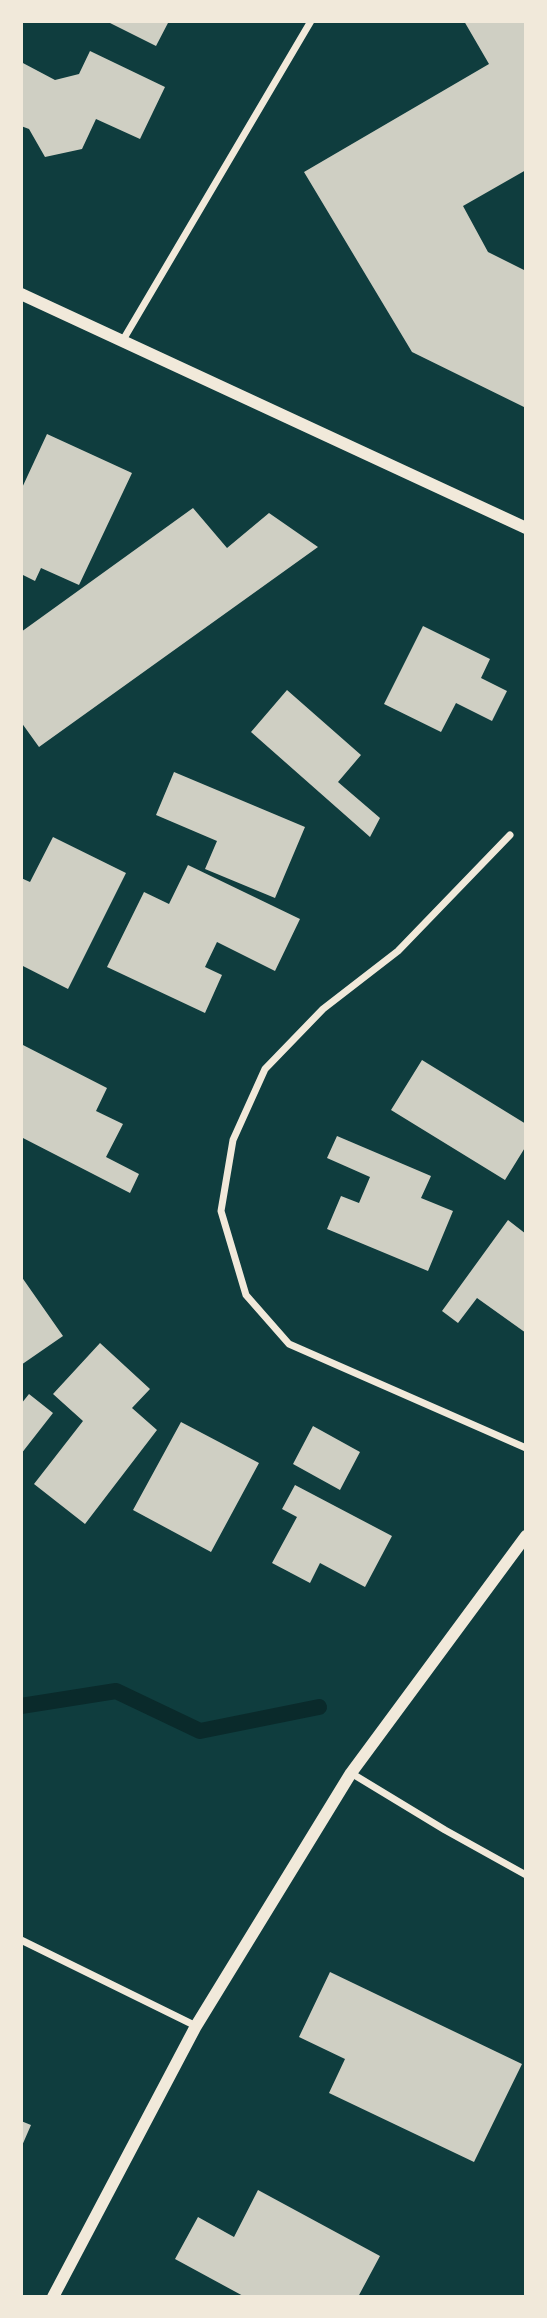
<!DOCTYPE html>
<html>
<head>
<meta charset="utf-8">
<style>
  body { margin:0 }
  #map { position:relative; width:547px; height:2318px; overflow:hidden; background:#0f3d3e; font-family:"Source Sans 3",sans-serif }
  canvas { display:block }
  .frame { position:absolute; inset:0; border:23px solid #f1e9da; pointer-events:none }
</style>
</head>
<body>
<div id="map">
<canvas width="547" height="2318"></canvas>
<div class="frame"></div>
</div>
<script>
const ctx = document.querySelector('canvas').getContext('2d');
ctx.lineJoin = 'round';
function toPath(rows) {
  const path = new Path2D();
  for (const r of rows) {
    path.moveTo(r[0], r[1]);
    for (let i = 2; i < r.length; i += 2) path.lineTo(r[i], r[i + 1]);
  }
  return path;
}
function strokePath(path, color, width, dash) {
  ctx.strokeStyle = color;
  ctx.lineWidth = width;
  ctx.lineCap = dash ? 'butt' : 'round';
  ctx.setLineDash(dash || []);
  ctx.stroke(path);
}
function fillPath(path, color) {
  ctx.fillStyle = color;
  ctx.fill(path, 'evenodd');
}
const stream = toPath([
  [21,1706,116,1691,200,1731,319,1707]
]);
const building = toPath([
  [106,21,169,21,156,46],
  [464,21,526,21,526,170,463,206,488,252,526,271,526,408,412,352,304,172,489,64],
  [90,51,165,87,140,139,96,119,82,149,45,157,29,129,21,126,21,62,55,80,79,74],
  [47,434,132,473,79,585,41,568,35,581,21,574,21,490],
  [193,508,227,548,269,513,318,547,39,747,21,722,21,632],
  [423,626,490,659,481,678,507,691,492,721,456,703,441,732,384,704],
  [287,690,361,755,338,782,380,818,370,837,251,732],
  [174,772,305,827,275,898,205,869,217,841,156,815],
  [53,837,126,873,68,989,21,965,21,878,30,882],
  [188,865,300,919,275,971,217,942,205,967,222,975,205,1013,107,967,144,892,169,904],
  [21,1044,107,1088,96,1111,123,1124,106,1157,139,1174,130,1193,21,1137],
  [422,1060,526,1124,526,1146,505,1180,391,1110],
  [337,1136,431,1176,421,1198,453,1211,428,1271,327,1229,341,1196,359,1203,370,1177,327,1158],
  [508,1220,526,1234,526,1333,477,1298,458,1323,442,1311],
  [21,1276,63,1336,21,1365],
  [100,1343,150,1389,132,1408,157,1430,85,1524,34,1484,83,1421,53,1394],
  [29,1394,53,1413,21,1454,21,1404],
  [181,1422,259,1463,211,1552,133,1510],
  [313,1426,360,1452,340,1490,293,1464],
  [295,1485,392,1536,365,1587,320,1563,310,1583,272,1563,297,1517,282,1509],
  [330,1972,522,2064,474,2162,329,2093,345,2059,299,2037],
  [21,2121,31,2125,21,2148],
  [258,2190,380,2256,358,2297,245,2297,175,2259,198,2217,234,2237]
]);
const minor = toPath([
  [123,340,311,21],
  [510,835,398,951,323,1009,265,1069,233,1140,221,1211,246,1295,289,1344,526,1448],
  [351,1773,445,1830,526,1875],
  [21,1940,196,2026]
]);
const tertiary = toPath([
  [21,294,526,528],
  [53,2297,196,2026,351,1773,526,1536]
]);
strokePath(stream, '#0a2a2b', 16);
fillPath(building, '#cfcfc3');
strokePath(minor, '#f1e9da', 7);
strokePath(tertiary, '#f1e9da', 12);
</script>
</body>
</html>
